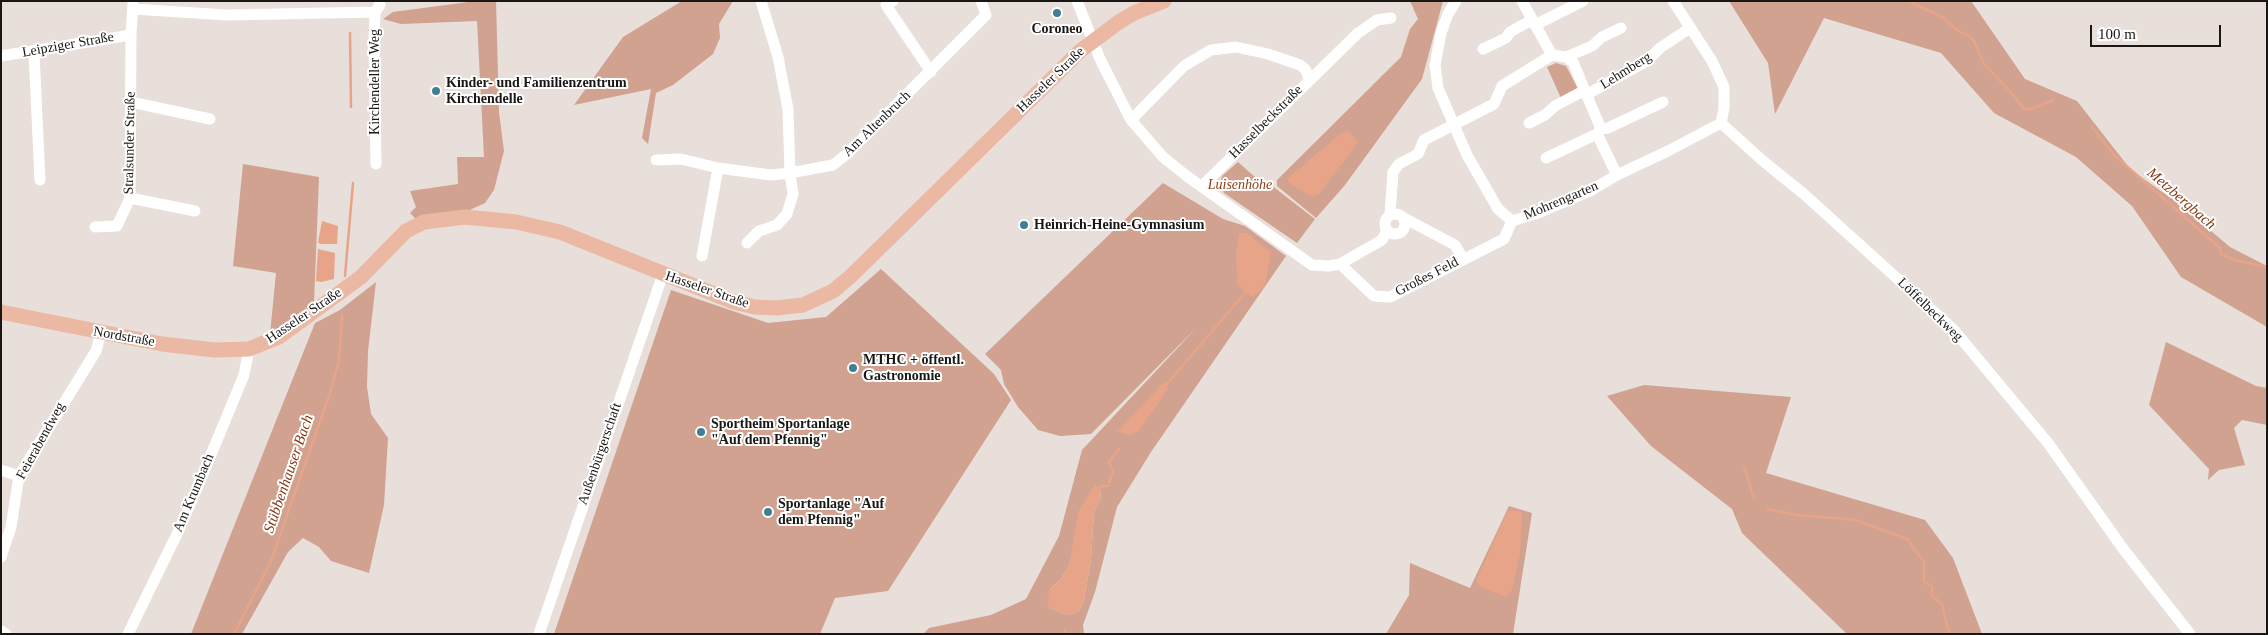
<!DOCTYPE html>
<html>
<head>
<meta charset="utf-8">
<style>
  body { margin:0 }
  #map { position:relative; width:2268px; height:635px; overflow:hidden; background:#e8deda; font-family:Georgia,serif }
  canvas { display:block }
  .frame { position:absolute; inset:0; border:2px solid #191614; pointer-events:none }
  .scale { position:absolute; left:2090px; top:25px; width:131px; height:22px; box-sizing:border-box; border:2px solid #191614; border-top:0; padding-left:6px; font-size:15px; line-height:18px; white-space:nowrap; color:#191614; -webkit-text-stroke:4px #fff; paint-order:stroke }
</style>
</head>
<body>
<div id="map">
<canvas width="2268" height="635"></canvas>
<div class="frame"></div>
<div class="scale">100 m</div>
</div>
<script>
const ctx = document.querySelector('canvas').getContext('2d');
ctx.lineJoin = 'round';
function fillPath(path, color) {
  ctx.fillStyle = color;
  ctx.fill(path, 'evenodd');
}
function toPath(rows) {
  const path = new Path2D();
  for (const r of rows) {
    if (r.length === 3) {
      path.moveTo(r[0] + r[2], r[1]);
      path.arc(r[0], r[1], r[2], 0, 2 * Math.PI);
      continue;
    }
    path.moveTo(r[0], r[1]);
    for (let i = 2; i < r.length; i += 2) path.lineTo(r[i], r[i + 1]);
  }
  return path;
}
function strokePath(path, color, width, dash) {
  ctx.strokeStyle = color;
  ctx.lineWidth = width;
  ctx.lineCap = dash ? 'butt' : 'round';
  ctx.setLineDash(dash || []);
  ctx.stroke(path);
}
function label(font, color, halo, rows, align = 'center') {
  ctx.font = font + ' Georgia,serif';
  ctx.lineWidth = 4;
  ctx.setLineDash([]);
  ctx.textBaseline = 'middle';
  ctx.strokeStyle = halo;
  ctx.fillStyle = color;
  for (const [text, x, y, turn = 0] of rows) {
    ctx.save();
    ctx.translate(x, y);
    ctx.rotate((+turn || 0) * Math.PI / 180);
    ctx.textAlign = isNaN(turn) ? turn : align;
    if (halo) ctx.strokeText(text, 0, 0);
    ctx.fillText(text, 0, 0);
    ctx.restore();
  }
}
const green = toPath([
  [476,1,496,1,499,112,504,151,494,190,485,203,465,212,417,220,410,213,416,207,410,191,458,184,457,157,484,157,477,21,401,24,383,19,393,12],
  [682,1,733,1,719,24,720,38,713,54,673,85,656,93,648,144,642,138,651,89,574,105,623,37],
  [1410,1,1443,1,1422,79,1345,185,1316,218,1277,186,1277,180,1401,57,1410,29,1418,19],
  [1729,1,1971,1,2025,79,2077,101,2131,170,2178,203,2230,247,2267,266,2267,327,2181,277,2132,206,2076,157,1994,113,1941,53,1824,18,1775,114,1768,63],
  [1556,63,1566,66,1578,89,1561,98,1547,67],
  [1238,162,1256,178,1271,185,1315,219,1297,243,1224,193,1220,184,1222,176],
  [243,164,319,177,314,303,270,334,276,273,233,266],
  [1163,183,1223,219,1245,226,1286,256,1151,452,1117,507,1095,592,1083,625,1084,634,923,634,929,628,991,615,1026,599,1059,536,1082,450,1198,326,1091,434,1060,436,1038,430,1018,407,1004,384,1001,370,985,354],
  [1100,490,1101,499,1094,511,1091,559,1084,600,1079,611,1068,615,1049,608,1050,590,1060,580,1069,566,1074,545],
  [881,269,994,374,1011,400,888,591,835,598,820,634,554,634,671,290,768,323,826,317],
  [376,282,368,351,367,387,371,414,388,438,384,505,369,573,331,561,319,547,303,538,288,552,242,634,191,634,315,323,340,310],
  [2166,342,2256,386,2267,388,2267,425,2242,420,2234,428,2245,465,2219,470,2208,480,2209,469,2149,405],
  [1644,385,1791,397,1766,473,1925,520,1953,558,1982,634,1847,634,1742,533,1732,509,1651,446,1607,396],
  [1509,506,1532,513,1513,634,1386,634,1409,595,1410,563,1470,588]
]);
const water = toPath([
  [1348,131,1358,142,1319,194,1312,197,1288,182,1288,178,1340,134],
  [322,221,338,226,337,244,320,244,318,242],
  [1239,233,1247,233,1271,252,1265,285,1253,297,1245,293,1237,284,1236,253],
  [318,249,335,253,334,279,321,282,316,281],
  [1165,381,1168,389,1139,431,1130,435,1117,432],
  [1095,484,1100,490,1101,499,1094,511,1091,559,1084,600,1079,611,1068,615,1049,608,1047,600,1050,590,1060,580,1069,566,1078,512],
  [1513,510,1522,512,1520,553,1512,591,1506,597,1479,586,1476,581,1507,511]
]);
const stream = toPath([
  [1908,1,1942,17,1957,30,1969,36,1974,41,1984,64,2017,99,2024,109,2032,109,2053,100],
  [350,33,351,107],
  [2092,127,2114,155,2220,248,2221,254,2234,260,2267,267],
  [345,276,353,183],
  [1165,386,1245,293],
  [1744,466,1754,499],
  [1098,490,1102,486,1108,486,1113,471,1109,462,1119,449],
  [1767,509,1797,515,1856,520,1907,539,1924,562,1924,582,1932,586,1932,596,1942,604,1948,630,1954,634],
  [234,634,271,561,330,393,339,361,342,315],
  [1065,634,1065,630]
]);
const minor = toPath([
  [893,1,886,5,931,72],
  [1077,1,1100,59,1131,120,1163,157,1188,177,1312,265,1329,266,1340,264,1382,240,1387,230],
  [1456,1,1448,14,1441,33,1435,65,1438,88,1467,155,1498,209,1512,221,1538,213,1590,191,1617,175,1668,151,1721,123],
  [1522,1,1552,55,1566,57,1573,62,1601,129,1597,134,1617,175],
  [1673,1,1712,61,1724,87,1724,108,1721,123,1763,161,1805,195,1953,329,2048,443,2124,550,2190,634],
  [133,9,227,15,375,12],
  [1535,25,1583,1],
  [1483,49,1506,38,1510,32,1532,20],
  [34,52,40,180],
  [1,56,131,35,133,3],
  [1566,57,1592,46,1602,37,1621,28],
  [1586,95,1647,61,1660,48,1690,28],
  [131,102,210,119],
  [1131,120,1184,66,1211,50,1236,47,1268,54,1300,65,1305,69,1310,79],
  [1529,123,1545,115,1555,106,1585,90],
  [1601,129,1608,128,1663,102],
  [1546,158,1597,134],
  [656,160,681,159,718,168,771,175,790,173,788,109,778,57,761,1],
  [376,164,374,43,375,12,380,5,379,1],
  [1202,186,1358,33,1377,20,1391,18],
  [130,198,195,211],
  [1395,224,10],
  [1390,215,1393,172,1399,164,1418,154,1424,140,1494,104,1502,86,1552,55],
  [1404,218,1455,245,1463,259],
  [95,227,117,226,130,198,131,35],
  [747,243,759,231,777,225,787,214,793,194,790,173,833,165,847,154,986,15,981,1],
  [702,256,718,168],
  [1340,264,1374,296,1390,297,1504,239,1512,221],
  [1,470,19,476],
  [1,557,11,527,19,476,96,351,101,333],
  [1,631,6,634],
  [128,634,178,532,198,486,244,375,249,349],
  [539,634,663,274]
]);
const major = toPath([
  [1,312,162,344,215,350,249,349,279,337,361,277,406,231,424,222,465,217,516,222,560,232,734,302,755,307,776,308,803,305,833,291,850,277,1080,51,1119,22,1134,13,1164,1]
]);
const markers = [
  [1057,13,5,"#407e93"],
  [436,91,5,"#407e93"],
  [1024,225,5,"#407e93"],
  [853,368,5,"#407e93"],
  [701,432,5,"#407e93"],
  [768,512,5,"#407e93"]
];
const poiNames = [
  ["Coroneo",1057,29,"center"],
  ["Kinder- und Familienzentrum",446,83],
  ["Kirchendelle",446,99],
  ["Heinrich-Heine-Gymnasium",1034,225],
  ["MTHC + öffentl.",863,360],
  ["Gastronomie",863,376],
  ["Sportheim Sportanlage",711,424],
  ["\"Auf dem Pfennig\"",711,440],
  ["Sportanlage \"Auf",778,504],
  ["dem Pfennig\"",778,520]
];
const streetNames = [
  ["Leipziger Straße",68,45,-10],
  ["Lehmberg",1626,71,-32],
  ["Hasseler Straße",1051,80,-44],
  ["Kirchendeller Weg",375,82,-90],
  ["Hasselbeckstraße",1266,122,-45],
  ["Am Altenbruch",877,124,-44],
  ["Stralsunder Straße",130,143,-89],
  ["Mohrengarten",1561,201,-23],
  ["Großes Feld",1427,277,-27],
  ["Hasseler Straße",707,290,19],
  ["Löffelbeckweg",1930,310,44],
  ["Hasseler Straße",304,316,-34],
  ["Nordstraße",124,337,10],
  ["Feierabendweg",41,441,-61],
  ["Außenbürgerschaft",600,454,-71],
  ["Am Krumbach",194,493,-67]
];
const parkNames = [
  ["Luisenhöhe",1240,185]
];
const waterNames = [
  ["Metzbergbach",2181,199,41],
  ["Stübbenhauser Bach",289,474,-71]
];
fillPath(green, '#d0a28f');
fillPath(water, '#e7a488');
strokePath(stream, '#e7a488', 2.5);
strokePath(minor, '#fff', 11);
strokePath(major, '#eab8a3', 15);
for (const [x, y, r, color] of markers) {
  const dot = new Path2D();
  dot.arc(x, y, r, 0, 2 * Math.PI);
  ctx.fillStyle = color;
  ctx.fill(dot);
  strokePath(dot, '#fff', 2);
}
label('bold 14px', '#191614', '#fff', poiNames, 'left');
label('14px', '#191614', '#fff', streetNames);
label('italic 14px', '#8c3c16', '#fff', parkNames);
label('italic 15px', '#863710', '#fff', waterNames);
</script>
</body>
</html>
